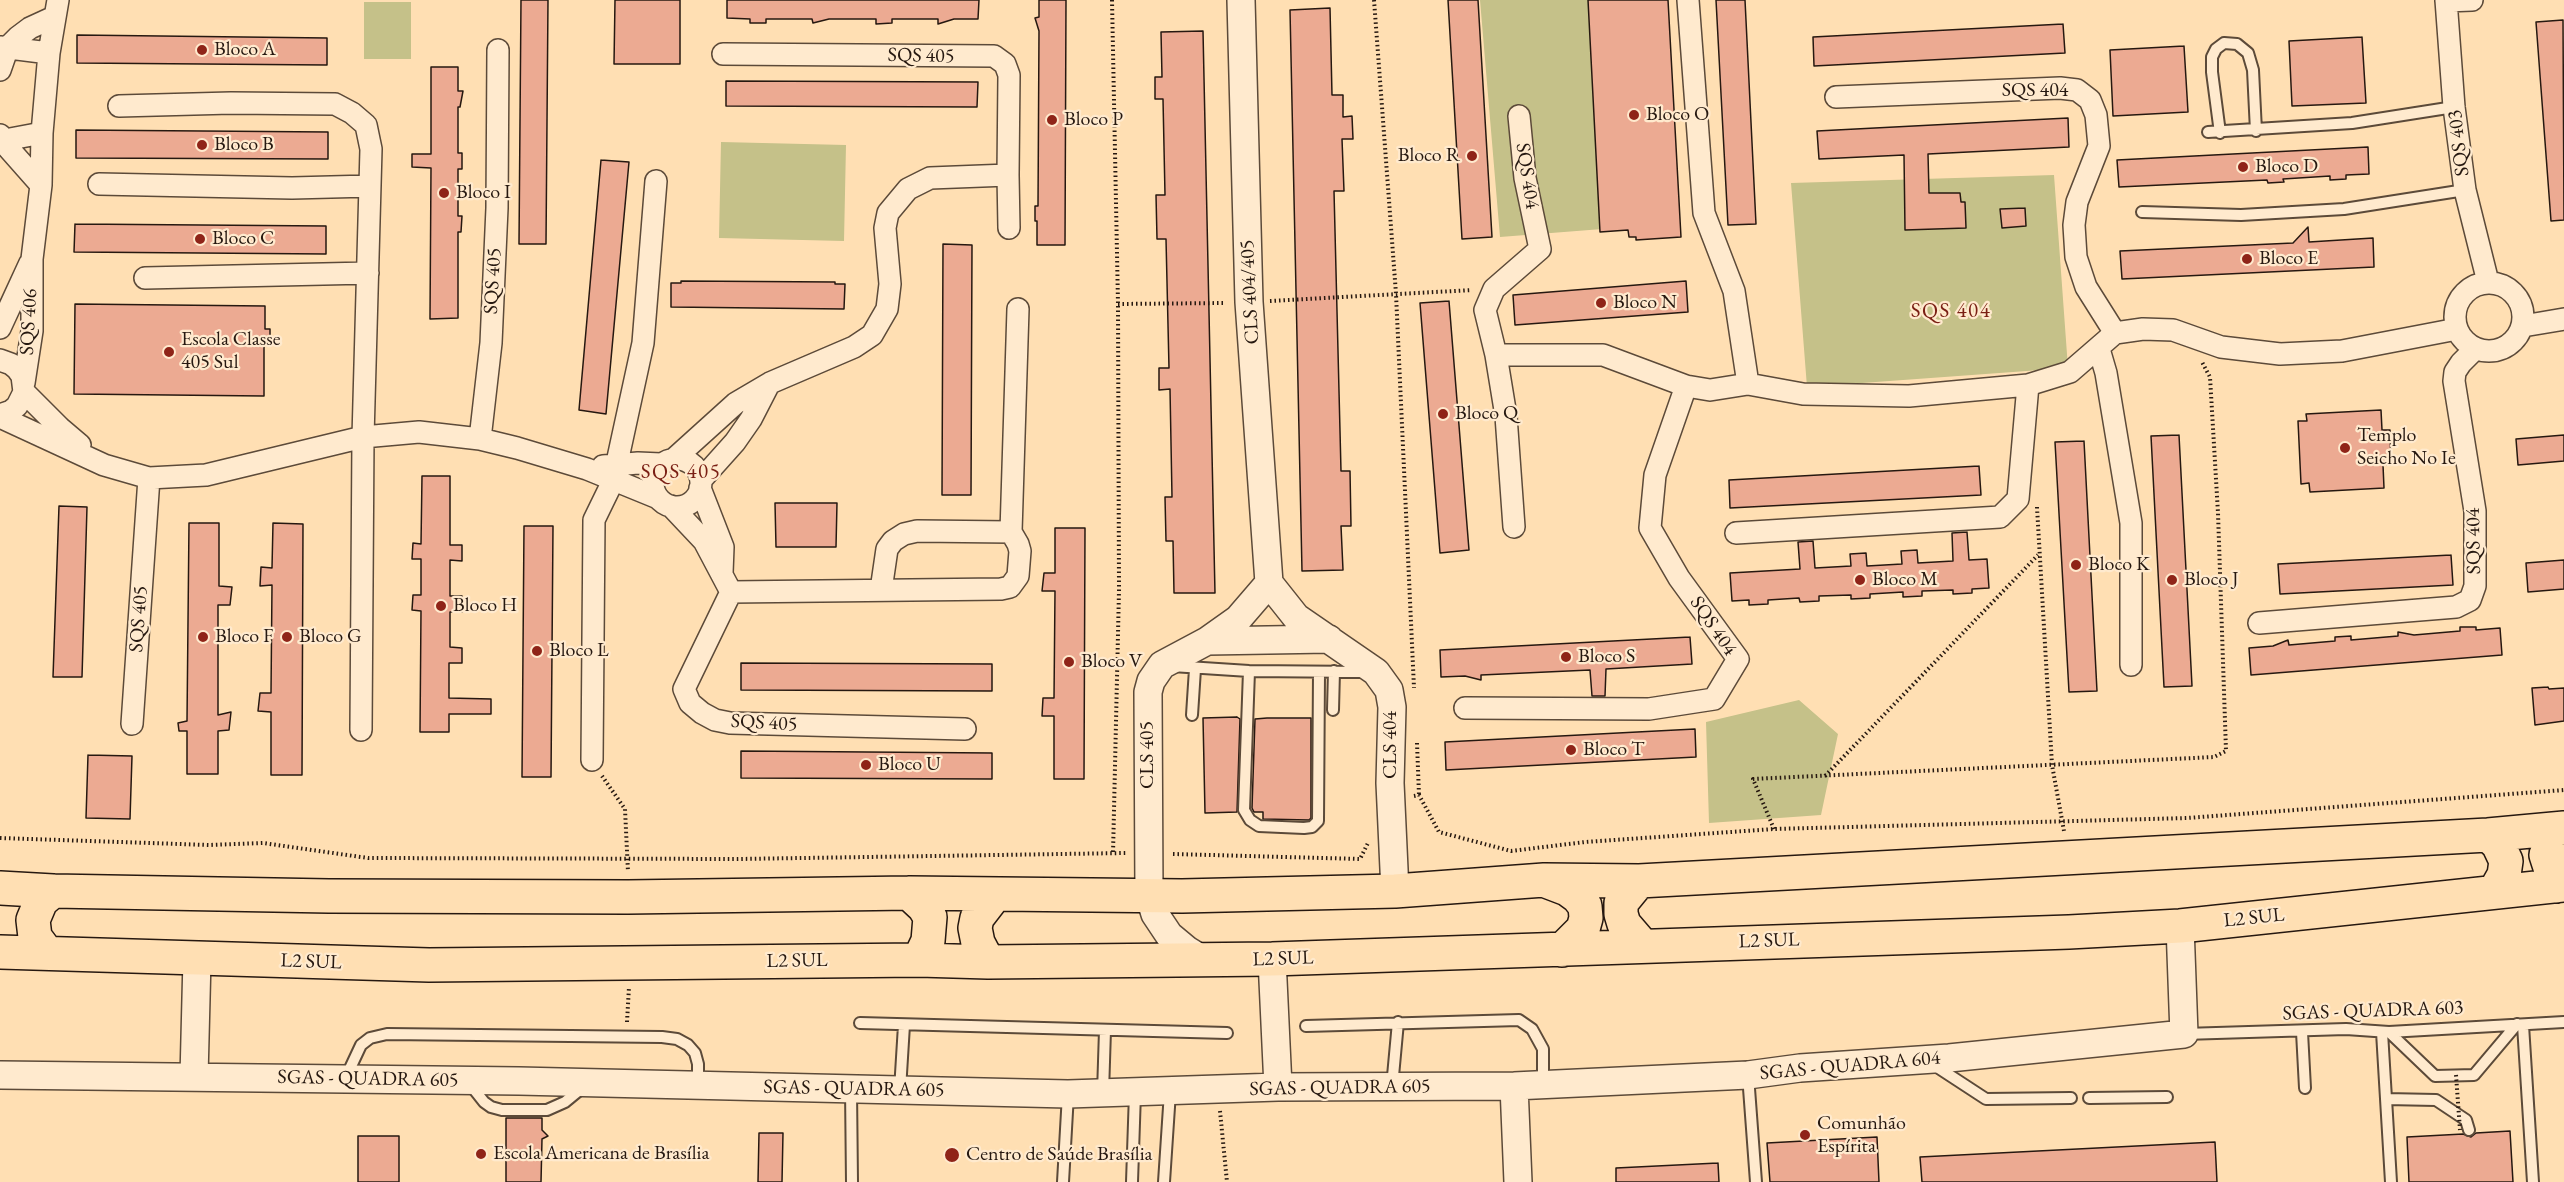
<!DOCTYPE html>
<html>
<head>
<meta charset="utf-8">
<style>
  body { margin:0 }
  canvas { display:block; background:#ffdfb3 }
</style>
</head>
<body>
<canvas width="2564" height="1182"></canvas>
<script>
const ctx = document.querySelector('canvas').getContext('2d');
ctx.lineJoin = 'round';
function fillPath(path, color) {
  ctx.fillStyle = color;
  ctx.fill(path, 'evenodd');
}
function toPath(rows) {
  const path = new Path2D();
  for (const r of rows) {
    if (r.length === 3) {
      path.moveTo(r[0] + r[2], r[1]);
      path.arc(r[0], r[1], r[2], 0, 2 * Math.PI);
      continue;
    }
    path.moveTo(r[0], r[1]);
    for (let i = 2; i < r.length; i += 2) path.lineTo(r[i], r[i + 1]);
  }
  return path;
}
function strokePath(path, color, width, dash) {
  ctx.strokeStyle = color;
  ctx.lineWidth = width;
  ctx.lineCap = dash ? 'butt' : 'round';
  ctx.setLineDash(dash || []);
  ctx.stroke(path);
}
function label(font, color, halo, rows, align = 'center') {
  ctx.font = font + ' "EB Garamond",serif';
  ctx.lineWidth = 4.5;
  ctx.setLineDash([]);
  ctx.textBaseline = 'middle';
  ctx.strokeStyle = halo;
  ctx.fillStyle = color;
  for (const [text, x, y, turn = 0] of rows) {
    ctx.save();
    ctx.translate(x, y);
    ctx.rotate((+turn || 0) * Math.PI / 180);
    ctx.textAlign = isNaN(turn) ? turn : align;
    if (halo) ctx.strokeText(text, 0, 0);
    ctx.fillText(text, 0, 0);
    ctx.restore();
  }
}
const green = toPath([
  [1480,0,1595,0,1615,228,1500,237],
  [364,2,411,2,411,59,364,59],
  [721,142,846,145,844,241,719,238],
  [2054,175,2068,368,1807,387,1791,183],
  [1799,700,1838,734,1821,815,1709,823,1706,722]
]);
const building = toPath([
  [521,0,548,0,546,244,519,244,521,0],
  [615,0,680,0,680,64,614,64,615,0],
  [727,0,979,0,978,19,954,19,938,24,938,19,892,19,892,23,876,24,876,19,829,19,813,23,812,19,766,19,766,23,750,23,750,19,727,18,727,0],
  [1039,0,1066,0,1065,245,1037,245,1037,221,1035,221,1035,206,1038,206,1039,31,1035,18,1039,17,1039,0],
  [1448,0,1478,0,1492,237,1462,239,1448,0],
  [1588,0,1668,0,1681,237,1636,240,1636,237,1629,237,1628,230,1600,232,1588,0],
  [1716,0,1745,0,1756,224,1728,225,1716,0],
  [1330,8,1332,95,1343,95,1343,117,1352,116,1353,139,1342,139,1344,191,1334,191,1341,471,1350,471,1351,526,1341,526,1343,570,1302,571,1290,10,1330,8],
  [2563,20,2564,220,2551,221,2536,22,2563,20],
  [2063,24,2065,53,1814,66,1813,37,2063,24],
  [1203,31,1215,593,1174,593,1173,541,1166,541,1165,497,1172,497,1170,389,1159,390,1159,368,1169,368,1166,239,1157,239,1156,195,1165,195,1163,99,1155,99,1155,77,1162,77,1161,32,1203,31],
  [77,35,327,38,327,65,77,63,77,35],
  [2362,37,2366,103,2292,106,2289,41,2362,37],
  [2184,46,2188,112,2113,116,2110,50,2184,46],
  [431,67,458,67,458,91,463,91,460,107,458,107,458,153,462,153,462,169,458,169,458,216,462,216,461,232,458,232,458,318,430,319,431,168,412,167,412,154,431,154,431,67],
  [726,81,978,82,977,107,726,106,726,81],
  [2068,118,2069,147,1928,154,1929,193,1960,193,1961,202,1965,202,1966,228,1905,230,1904,155,1819,159,1817,131,2068,118],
  [76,130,328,132,328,159,76,158,76,130],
  [2368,147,2369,174,2346,175,2346,179,2330,180,2330,176,2283,179,2284,182,2268,183,2267,180,2119,187,2117,160,2368,147],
  [601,160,629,162,606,414,579,410,601,160],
  [2025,208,2026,226,2002,228,2000,209,2025,208],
  [75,224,326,226,326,254,74,252,75,224],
  [2308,227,2309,242,2373,238,2374,267,2122,279,2120,251,2293,243,2308,227],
  [943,244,972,245,971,495,942,495,943,244],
  [681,281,835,282,835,284,845,284,844,309,671,307,671,283,681,283,681,281],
  [1686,281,1688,312,1515,325,1513,295,1686,281],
  [1449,301,1469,550,1440,553,1420,303,1449,301],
  [75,304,265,306,265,329,270,329,270,345,264,345,264,396,74,394,75,304],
  [2381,410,2382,430,2390,430,2391,465,2383,465,2384,488,2310,492,2309,483,2301,484,2298,421,2307,421,2306,414,2381,410],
  [2179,435,2192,686,2164,687,2151,436,2179,435],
  [2564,435,2564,461,2518,465,2516,439,2564,435],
  [2084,441,2097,691,2069,692,2055,442,2084,441],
  [1979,466,1981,495,1730,508,1729,480,1979,466],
  [422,476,450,476,450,545,462,545,462,561,450,560,450,596,462,596,462,612,450,612,450,647,462,648,462,663,449,663,449,698,491,699,491,714,449,714,449,732,420,732,421,611,412,610,413,595,421,595,421,559,412,559,413,543,421,544,422,476],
  [775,503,837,503,836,547,776,547,775,503],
  [59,506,87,507,82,677,53,677,59,506],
  [189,523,219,523,219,586,232,587,230,605,218,605,218,715,231,712,229,730,218,731,218,774,187,774,187,731,179,731,178,723,187,721,189,523],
  [273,523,303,524,302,775,271,775,271,712,258,711,260,693,271,693,272,585,260,586,261,567,272,568,273,523],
  [524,526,553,526,551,777,522,777,524,526],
  [1055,528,1085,528,1084,779,1054,779,1054,716,1042,716,1043,698,1054,698,1055,591,1042,591,1044,573,1055,573,1055,528],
  [1967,532,1969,560,1987,559,1989,588,1972,589,1972,593,1953,594,1953,590,1922,591,1922,596,1903,597,1903,592,1870,594,1870,598,1851,599,1851,595,1819,596,1819,601,1800,602,1799,598,1768,600,1768,604,1749,605,1749,600,1732,601,1730,573,1800,569,1798,542,1813,541,1815,568,1851,566,1850,554,1866,553,1867,566,1902,564,1901,551,1917,550,1918,563,1953,561,1952,533,1967,532],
  [2451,555,2453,585,2280,594,2278,564,2451,555],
  [2564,560,2564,589,2528,592,2526,563,2564,560],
  [2460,627,2476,627,2476,630,2500,628,2502,655,2251,675,2249,648,2273,646,2288,640,2289,645,2335,641,2335,637,2351,636,2351,640,2398,636,2398,632,2414,635,2460,631,2460,627],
  [1690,637,1692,664,1606,669,1605,696,1592,696,1590,670,1481,675,1481,680,1465,676,1441,677,1440,650,1690,637],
  [741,663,992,664,992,691,741,690,741,663],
  [2548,687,2549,689,2564,688,2564,721,2535,725,2532,688,2548,687],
  [1237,717,1240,719,1237,812,1205,813,1203,718,1237,717],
  [1267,718,1311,718,1311,818,1309,820,1263,819,1263,812,1254,812,1252,808,1255,719,1267,718],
  [1695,729,1696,757,1446,770,1445,742,1695,729],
  [741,751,992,753,992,779,741,778,741,751],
  [88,755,132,756,130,819,86,818,88,755],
  [506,1118,542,1118,542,1130,548,1136,542,1139,541,1182,506,1182,506,1118],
  [2510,1131,2513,1182,2409,1182,2407,1137,2463,1134,2471,1137,2476,1133,2510,1131],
  [759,1133,783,1133,782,1182,758,1182,759,1133],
  [358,1136,399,1136,399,1182,358,1182,358,1136],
  [1877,1137,1879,1182,1770,1182,1767,1143,1877,1137],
  [2215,1142,2217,1182,1922,1182,1920,1157,2215,1142],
  [1718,1163,1719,1182,1616,1182,1616,1168,1718,1163]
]);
const path = toPath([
  [1112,0,1118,304,1119,590,1113,854],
  [1374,0,1396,294,1414,688],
  [1270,301,1472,290],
  [1118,304,1226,303],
  [2037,507,2052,765,2064,831],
  [1417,743,1419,795],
  [602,776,625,809,628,872],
  [1825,776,2038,555],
  [1414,796,1419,795,1439,832,1511,851,1585,842,1774,829,2187,818,2564,790],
  [1774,829,1753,779,2214,757,2226,751,2218,513,2210,377,2202,362],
  [0,838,209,845,263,843,368,858,738,859,1126,853],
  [1173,854,1360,859,1368,843],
  [627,1022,629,987],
  [1220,1111,1227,1182]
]);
const service = toPath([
  [2208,132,2352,123,2454,107],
  [2220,133,2212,72,2212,57,2216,49,2224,43,2237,44,2248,53,2253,70,2256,131],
  [2142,212,2241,215,2344,209,2465,190],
  [1172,666,1249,671,1366,672],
  [1249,671,1244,810,1250,820,1259,826,1304,828,1312,827,1318,821,1319,672],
  [1333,710,1334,671],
  [1192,715,1195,669],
  [860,1023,1227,1033],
  [2523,1025,2533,1182],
  [1306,1026,1519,1020,1532,1029,1543,1049,1543,1085],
  [2302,1032,2305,1088],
  [2382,1032,2391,1182],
  [2389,1032,2435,1076,2474,1075,2517,1024],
  [2184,1034,2346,1029,2389,1032,2564,1022],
  [1934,1065,1986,1099,2071,1098],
  [1748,1075,1756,1182],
  [346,1077,361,1045,370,1038,387,1034,662,1037,677,1039,688,1045,695,1053,698,1064,698,1085],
  [469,1083,484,1102,491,1107,502,1110,547,1110,565,1102,582,1088],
  [1392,1087,1398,1022],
  [851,1089,852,1182],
  [900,1090,904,1025],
  [1103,1093,1105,1030],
  [2089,1098,2167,1097],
  [2386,1099,2436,1100,2466,1120,2469,1130],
  [1063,1182,1068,1094],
  [1132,1182,1135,1093],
  [1164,1182,1170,1092]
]);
const minor = toPath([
  [1688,0,1704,213,1734,291,1748,384],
  [2446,0,2454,107,2465,190,2488,282],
  [2446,1,2472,0],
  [0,47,49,53],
  [723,54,994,56,1005,64,1009,75,1008,175],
  [0,70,8,47,18,37,30,28,54,17],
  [1836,97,2060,88,2077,90,2090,100,2096,115,2099,146,2077,202,2074,225,2076,257,2086,287,2115,333],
  [119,106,231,103,335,104,352,113,366,125,371,149,363,437,361,730],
  [0,135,2,141,41,185],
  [0,141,42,133],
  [99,184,292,188,370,186],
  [145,278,368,273],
  [2489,317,34],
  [2523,326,2564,319],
  [0,328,30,263],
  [2099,349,2106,373,2131,523,2131,665],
  [1496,355,1485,310,1494,289,1540,249,1525,178,1519,116],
  [0,360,11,364,17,369,22,376,24,392,17,406,11,411,0,415],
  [24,383,32,331,32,259,41,185,42,133,49,53,58,0],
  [24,392,60,428,80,445],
  [0,417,104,465,149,478,206,475,363,437,419,432,480,439,517,448,587,469,658,498],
  [480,439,491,343,497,208,498,50],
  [677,483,24],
  [674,459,736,403,770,383,854,347,872,335,887,309,890,284,885,228,888,213,908,189,930,178,1008,175,1009,228],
  [603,466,638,463,661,464],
  [701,480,735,442,751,419,769,384],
  [700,488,723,547,722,573],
  [671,506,704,541,731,592,1001,589,1010,587,1018,576,1020,551,1018,544,1011,532,1018,309],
  [1514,527,1506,416,1496,355,1603,355,1686,386,1710,390,1748,384,1803,394,1909,396,2028,385,2070,372,2115,333,2143,329,2173,330,2221,347,2280,354,2342,351,2457,329],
  [1736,533,2000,517,2018,499,2028,385],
  [881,590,887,549,893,541,904,534,917,531,1011,532],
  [731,592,684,689,690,703,702,713,715,720,730,723,965,729],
  [2259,623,2456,607,2470,600,2475,586,2475,511,2454,381,2455,372,2461,363,2475,349],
  [1465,708,1649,709,1714,699,1738,659,1679,578,1650,528,1655,475,1686,386],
  [132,724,149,478],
  [592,760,594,520,613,481,643,343,656,181]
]);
const tertiary = toPath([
  [1241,0,1249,302,1269,583],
  [1269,583,1296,617,1376,672,1389,690,1392,707,1390,783,1395,891],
  [1207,641,1329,639],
  [1272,959,1278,1087],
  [1205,961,1187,950,1169,935,1155,914,1149,895,1148,692,1151,681,1162,665,1207,641,1238,619,1269,583],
  [0,1075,519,1081,1068,1094,1278,1087,1514,1086,1748,1075,1800,1068,1949,1058,2184,1034,2180,926],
  [194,1077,197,959],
  [1514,1086,1518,1182]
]);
const primary = toPath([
  [2488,835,2498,844,2506,861,2504,875,2495,891],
  [1546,881,1567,889,1578,897,1585,906,1586,918,1583,929,1562,950],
  [1639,881,1621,903,1621,914,1624,924,1642,945],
  [2556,886,2546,855,2564,828],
  [0,888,53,891,329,896,628,897,909,893,1182,896,1395,891,1544,880,1639,881,2488,835,2564,828],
  [909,893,924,907,930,917,928,941,919,960],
  [0,952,429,965,919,960,988,962,1272,959,2069,932,2180,926,2564,885],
  [47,953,35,937,33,920,41,901,53,891],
  [988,962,978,943,975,928,977,918,994,896]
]);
const pathBridge = toPath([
  [2456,1075,2460,1130]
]);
const markers = [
  [202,50,6,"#8f2418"],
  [1634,115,6,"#8f2418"],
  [1052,120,6,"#8f2418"],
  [202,145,6,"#8f2418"],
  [1472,156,6,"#8f2418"],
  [2243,167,6,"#8f2418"],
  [444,193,6,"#8f2418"],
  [200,239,6,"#8f2418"],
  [2247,259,6,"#8f2418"],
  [1601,303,6,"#8f2418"],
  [169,352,6,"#8f2418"],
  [1443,414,6,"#8f2418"],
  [2345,448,6,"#8f2418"],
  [2076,565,6,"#8f2418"],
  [1860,580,6,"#8f2418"],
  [2172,580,6,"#8f2418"],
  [441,606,6,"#8f2418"],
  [203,637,6,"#8f2418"],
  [287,637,6,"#8f2418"],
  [537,651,6,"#8f2418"],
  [1566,657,6,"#8f2418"],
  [1069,662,6,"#8f2418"],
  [1571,750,6,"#8f2418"],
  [866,765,6,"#8f2418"],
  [1805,1135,6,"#8f2418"],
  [481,1154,6,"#8f2418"],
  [952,1155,8,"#8f2418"]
];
const poiNames = [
  ["Bloco A",214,50],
  ["Bloco O",1646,115],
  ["Bloco P",1064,120],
  ["Bloco B",214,145],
  ["Bloco R",1460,156,"right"],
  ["Bloco D",2255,167],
  ["Bloco I",456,193],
  ["Bloco C",212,239],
  ["Bloco E",2259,259],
  ["Bloco N",1613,303],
  ["Escola Classe",181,340],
  ["405 Sul",181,363],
  ["Bloco Q",1455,414],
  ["Templo",2357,436],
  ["Seicho No Ie",2357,459],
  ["Bloco K",2088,565],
  ["Bloco M",1872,580],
  ["Bloco J",2184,580],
  ["Bloco H",453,606],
  ["Bloco F",215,637],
  ["Bloco G",299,637],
  ["Bloco L",549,651],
  ["Bloco S",1578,657],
  ["Bloco V",1081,662],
  ["Bloco T",1583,750],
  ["Bloco U",878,765],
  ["Comunhão",1817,1124],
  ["Espírita",1817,1147],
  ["Escola Americana de Brasília",493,1154],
  ["Centro de Saúde Brasília",966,1155]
];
const streetNames = [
  ["SQS 405",921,56,1],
  ["SQS 404",2035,91],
  ["SQS 403",2459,143,-97],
  ["SQS 404",1527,176,81],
  ["SQS 405",493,281,-87],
  ["CLS 404/405",1250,292,-93],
  ["SQS 406",29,322,-87],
  ["SQS 404",2474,541,-91],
  ["SQS 405",139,619,-86],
  ["SQS 404",1713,626,56],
  ["SQS 405",764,723,3],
  ["CLS 404",1391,745,-90],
  ["CLS 405",1148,755,-90],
  ["L2 SUL",2254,918,-6],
  ["L2 SUL",1769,941,-2],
  ["L2 SUL",1283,959,-2],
  ["L2 SUL",797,961,-1],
  ["L2 SUL",311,962,2],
  ["SGAS - QUADRA 603",2373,1011,-2],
  ["SGAS - QUADRA 604",1850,1066,-5],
  ["SGAS - QUADRA 605",368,1079,1],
  ["SGAS - QUADRA 605",1340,1088,-1],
  ["SGAS - QUADRA 605",854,1089,1]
];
const neighbourhoodNames = [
  ["SQS 404",1951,311],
  ["SQS 405",681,472]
];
fillPath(green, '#c5c189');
fillPath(building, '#ecaa92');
strokePath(building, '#261810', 1.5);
strokePath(service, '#5c4a39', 14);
strokePath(minor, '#5c4a39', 24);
strokePath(tertiary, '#5c4a39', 30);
strokePath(primary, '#261810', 36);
strokePath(path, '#261810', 4, [1.5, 3]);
strokePath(service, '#ffeace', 10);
strokePath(minor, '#ffeace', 21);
strokePath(tertiary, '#ffeace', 27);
strokePath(primary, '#ffdfb3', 33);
strokePath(pathBridge, '#261810', 4, [1.5, 3]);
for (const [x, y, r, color] of markers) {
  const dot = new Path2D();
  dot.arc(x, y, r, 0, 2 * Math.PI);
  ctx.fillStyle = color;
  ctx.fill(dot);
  strokePath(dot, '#ffeace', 2);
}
label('20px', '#261810', '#ffeace', poiNames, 'left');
label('20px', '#261810', '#ffeace', streetNames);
ctx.letterSpacing = '1.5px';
label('21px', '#7a1f14', '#ffeace', neighbourhoodNames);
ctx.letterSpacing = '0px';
</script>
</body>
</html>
